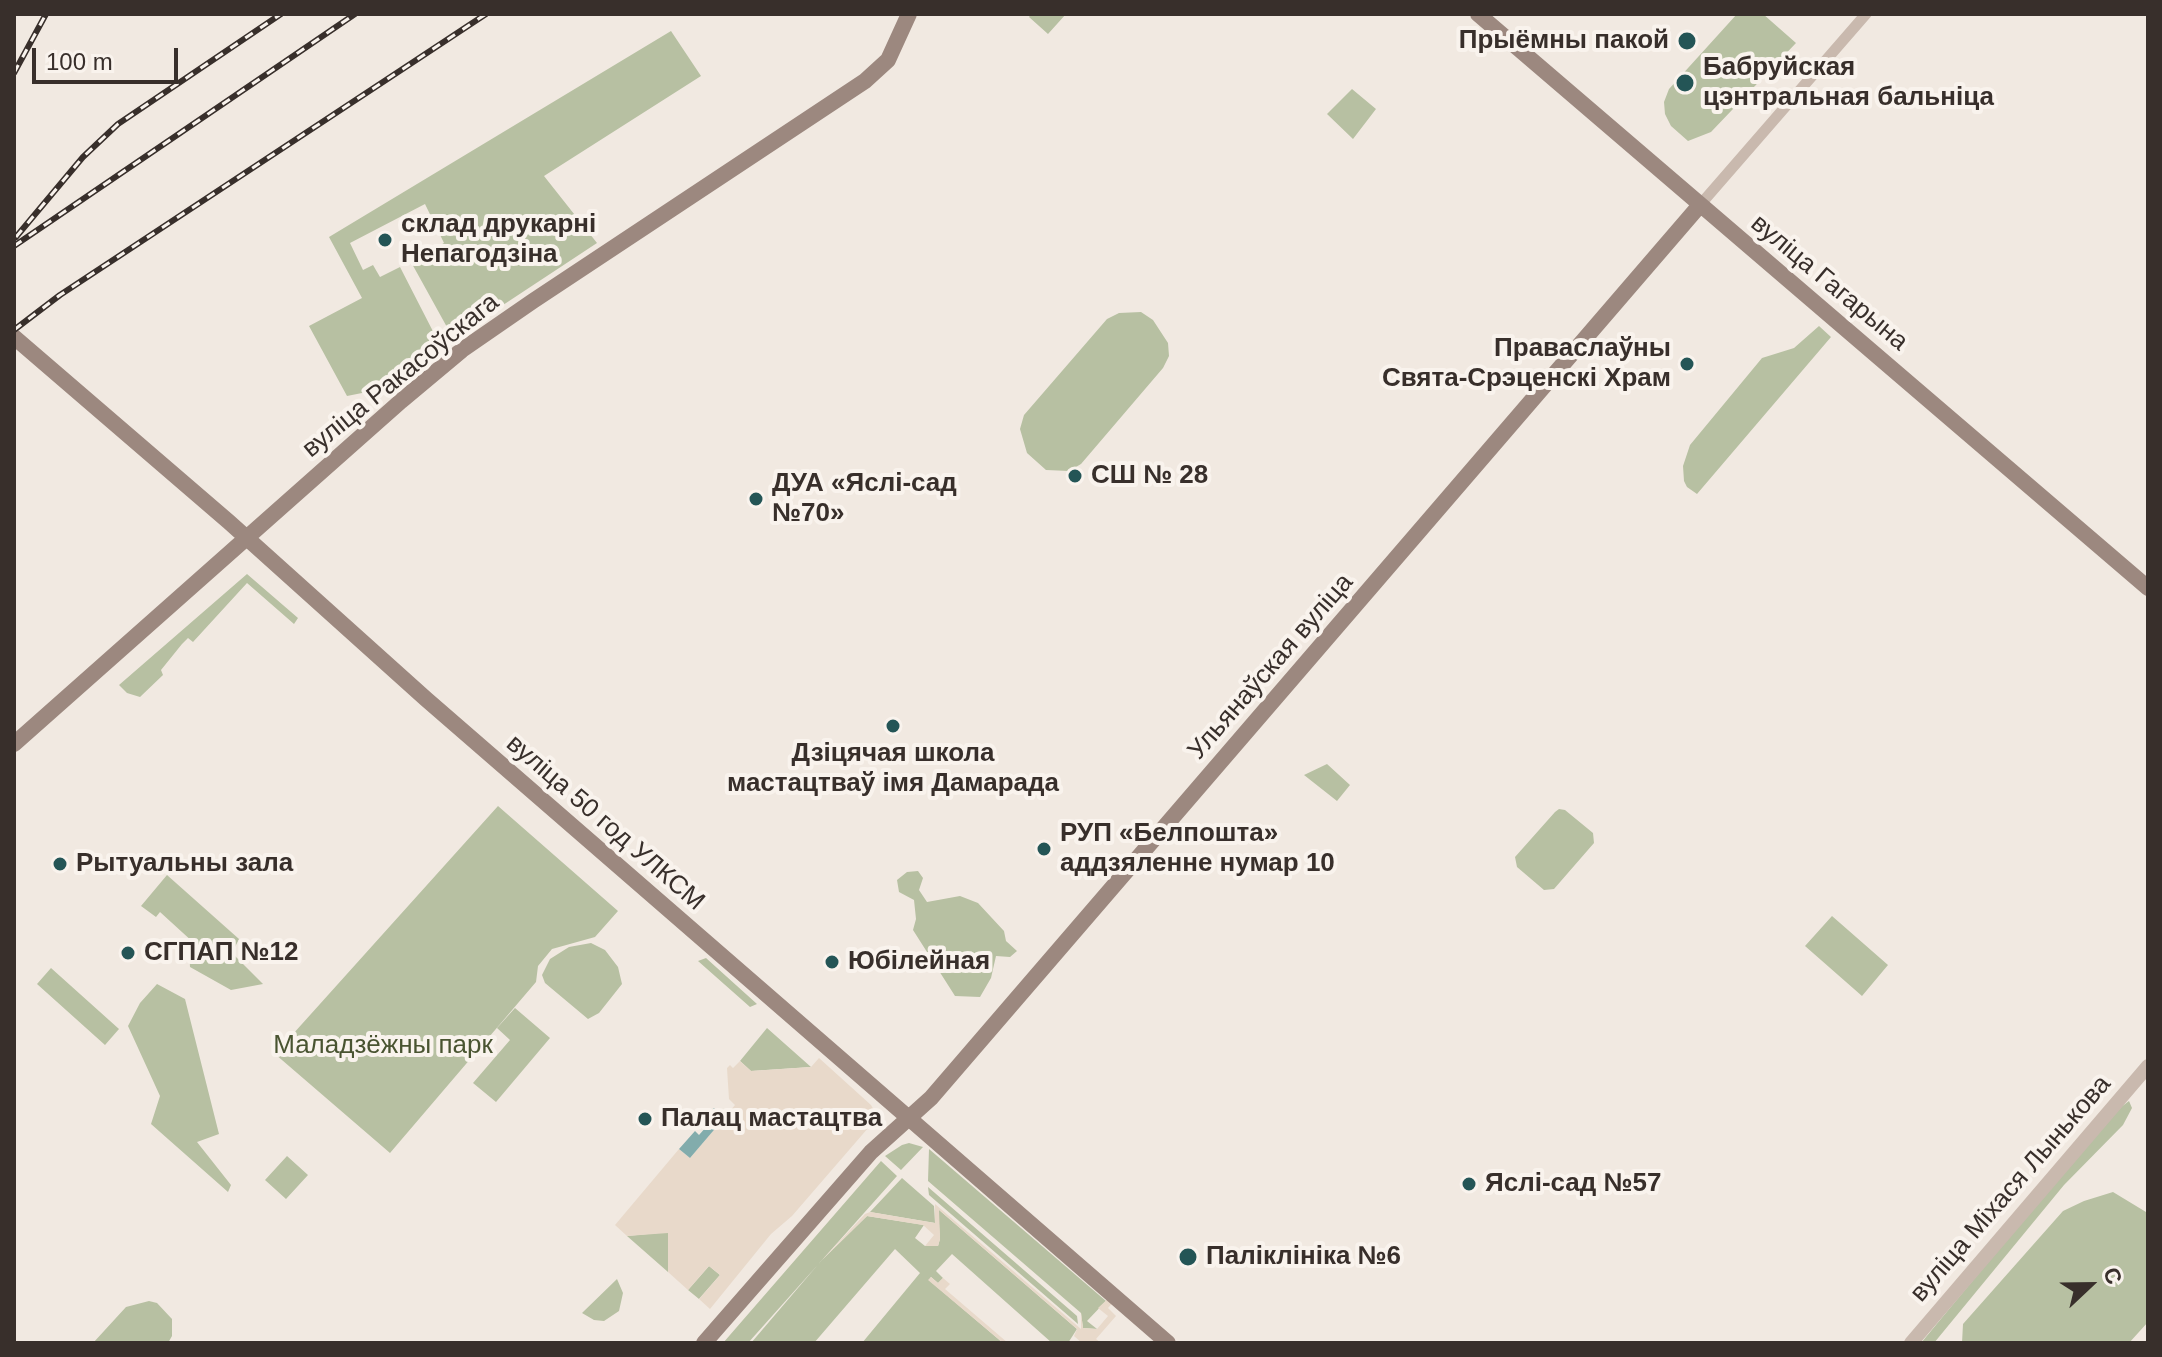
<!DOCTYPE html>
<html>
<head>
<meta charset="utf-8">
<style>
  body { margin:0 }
  #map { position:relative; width:2162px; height:1357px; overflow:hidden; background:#f1e9e1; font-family:Helvetica,sans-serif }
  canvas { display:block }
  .frame { position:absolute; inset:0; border:16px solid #382f2b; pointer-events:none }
  .north { position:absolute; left:2050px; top:1245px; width:80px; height:80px; -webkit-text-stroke:6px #f9f3ed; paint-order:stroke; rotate:68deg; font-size:22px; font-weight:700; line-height:32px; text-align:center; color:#382f2b }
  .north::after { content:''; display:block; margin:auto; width:28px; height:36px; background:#382f2b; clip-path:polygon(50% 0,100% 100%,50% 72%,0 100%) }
  .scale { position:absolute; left:32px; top:48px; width:146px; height:36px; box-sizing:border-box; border:4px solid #382f2b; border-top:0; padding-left:10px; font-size:24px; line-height:28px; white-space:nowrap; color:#382f2b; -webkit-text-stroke:6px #f9f3ed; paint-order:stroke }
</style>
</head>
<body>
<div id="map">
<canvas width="2162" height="1357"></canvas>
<div class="frame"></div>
<div class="north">С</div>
<div class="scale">100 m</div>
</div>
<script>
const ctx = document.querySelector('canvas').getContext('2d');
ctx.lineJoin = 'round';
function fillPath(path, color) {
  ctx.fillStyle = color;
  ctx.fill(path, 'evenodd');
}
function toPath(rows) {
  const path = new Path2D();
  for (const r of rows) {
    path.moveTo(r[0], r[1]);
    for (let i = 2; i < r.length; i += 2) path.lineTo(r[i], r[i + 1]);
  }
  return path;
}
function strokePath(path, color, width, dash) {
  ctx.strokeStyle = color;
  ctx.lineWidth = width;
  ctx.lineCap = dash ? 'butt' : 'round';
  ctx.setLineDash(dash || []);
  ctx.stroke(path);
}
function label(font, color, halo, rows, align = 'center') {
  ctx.font = font + ' Helvetica,sans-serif';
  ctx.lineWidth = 8;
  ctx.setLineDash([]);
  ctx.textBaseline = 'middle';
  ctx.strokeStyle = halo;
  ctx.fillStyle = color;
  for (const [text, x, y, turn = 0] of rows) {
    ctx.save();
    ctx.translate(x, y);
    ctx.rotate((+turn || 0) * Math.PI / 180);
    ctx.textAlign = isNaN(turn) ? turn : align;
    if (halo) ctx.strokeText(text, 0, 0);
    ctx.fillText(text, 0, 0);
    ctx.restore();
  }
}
const green = toPath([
  [1031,14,1066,14,1048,34,1029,17],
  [1737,14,1763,14,1796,43,1711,132,1688,141,1671,126,1665,114,1664,102,1669,89],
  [671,31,701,76,544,176,597,243,453,338,411,262,444,243,425,204,350,243,363,270,373,265,380,277,400,267,441,347,387,388,347,396,309,326,362,298,329,237],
  [1352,89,1376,109,1353,139,1327,114],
  [1141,312,1153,320,1168,343,1169,356,1163,368,1081,464,1069,471,1046,470,1027,453,1020,429,1024,415,1107,319,1119,313],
  [1819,326,1831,337,1697,494,1687,487,1684,481,1683,466,1690,445,1762,358,1794,348],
  [247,574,298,618,294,624,247,583,193,642,188,638,182,644,161,670,163,675,140,697,127,693,119,685],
  [1327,764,1350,785,1337,801,1304,775],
  [498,806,618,911,595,937,552,949,538,966,536,982,390,1153,275,1054],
  [1559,809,1565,810,1593,833,1594,843,1554,889,1544,890,1517,867,1515,857,1555,812],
  [918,871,923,878,919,890,927,902,960,896,978,903,1004,931,1006,941,1017,951,1010,957,996,956,991,978,980,997,955,996,913,930,916,919,914,900,899,892,897,880,907,872],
  [167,875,239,939,232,953,263,984,231,990,190,967,189,949,194,943,160,912,156,917,141,906],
  [1832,916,1888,965,1862,996,1805,946],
  [591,943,605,950,618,967,622,984,599,1013,588,1019,545,983,542,975,550,959,569,947],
  [706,958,757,1004,750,1007,698,961],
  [51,968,119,1029,105,1045,37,984],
  [157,984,185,999,219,1134,197,1142,231,1185,228,1192,151,1124,160,1096,128,1026,140,1003],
  [515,1008,550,1038,496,1102,473,1083,510,1040,497,1028],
  [767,1028,811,1067,751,1071,740,1061],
  [2129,1101,2132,1108,2123,1125,2064,1185,1934,1343,1921,1343,2046,1192,2121,1107],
  [909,1143,923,1147,901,1170,885,1156,902,1145],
  [929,1149,1106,1301,1087,1321,1097,1329,1083,1328,1081,1313,928,1181],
  [287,1156,308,1175,286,1199,265,1180],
  [881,1161,897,1176,748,1343,723,1343],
  [902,1178,934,1206,935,1223,870,1212],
  [928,1187,1077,1316,1078,1324,929,1195],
  [2113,1192,2146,1212,2148,1218,2148,1322,2129,1343,1962,1343,1963,1324,2063,1211,2084,1201],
  [938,1209,1077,1329,1068,1343,1052,1343,952,1254,936,1271,943,1278,938,1283,931,1277,929,1280,1003,1343,862,1343,920,1273,895,1249,814,1343,751,1343,821,1261,867,1216,924,1225,915,1238,925,1246,938,1246,940,1239],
  [669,1232,668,1272,627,1236],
  [709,1266,720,1275,699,1299,688,1290],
  [617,1279,623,1293,619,1311,604,1321,594,1320,582,1313],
  [149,1301,157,1303,172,1319,172,1336,168,1343,93,1343,126,1307]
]);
const plaza = toPath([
  [819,1058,871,1105,876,1114,875,1120,792,1216,771,1234,710,1309,699,1299,720,1275,709,1266,688,1290,668,1272,668,1233,627,1236,615,1225,679,1149,690,1158,735,1105,729,1099,727,1068,730,1065,733,1068,740,1061,751,1071,811,1067],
  [935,1204,1081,1329,1081,1313,1083,1328,1097,1329,1108,1316,1098,1308,1112,1295,1116,1299,1108,1308,1116,1316,1096,1339,1101,1343,1082,1343,1074,1336,1077,1329,939,1210,940,1239,938,1246,925,1246,934,1235,923,1225,867,1216,821,1261,865,1214,870,1212,935,1223],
  [931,1277,938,1283,943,1278,950,1284,945,1289,1008,1343,1003,1343,928,1280]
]);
const water = toPath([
  [714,1108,725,1117,690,1158,679,1149,695,1131,699,1135,707,1126,703,1121]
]);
const minor = toPath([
  [1700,205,1866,14]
]);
const tertiary = toPath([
  [1911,1343,2148,1066]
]);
const secondary = toPath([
  [1478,14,2148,588],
  [14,337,229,522,426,699,1168,1343],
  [14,744,401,401,462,350,533,301,865,81,888,60,909,14],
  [704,1343,871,1152,931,1098,1700,205]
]);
const rail = toPath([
  [14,73,46,14],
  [16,237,83,157,118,124,281,14],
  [14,246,355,14],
  [14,330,60,295,486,14]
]);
const markers = [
  [1687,41,10,"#245556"],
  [1685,83,10,"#245556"],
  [385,240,8,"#245556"],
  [1687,364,8,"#245556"],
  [1075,476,8,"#245556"],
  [756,499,8,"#245556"],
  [893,726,8,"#245556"],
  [1044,849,8,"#245556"],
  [60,864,8,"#245556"],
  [128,953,8,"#245556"],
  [832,962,8,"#245556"],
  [645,1119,8,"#245556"],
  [1469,1184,8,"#245556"],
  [1188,1257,10,"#245556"]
];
const poiNames = [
  ["Прыёмны пакой",1669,41,"right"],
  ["Бабруйская",1703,68],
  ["цэнтральная бальніца",1703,98],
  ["склад друкарні",401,225],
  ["Непагодзіна",401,255],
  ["Праваслаўны",1671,349,"right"],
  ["Свята-Срэценскі Храм",1671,379,"right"],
  ["СШ № 28",1091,476],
  ["ДУА «Яслі-сад",772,484],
  ["№70»",772,514],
  ["Дзіцячая школа",893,754,"center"],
  ["мастацтваў імя Дамарада",893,784,"center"],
  ["РУП «Белпошта»",1060,834],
  ["аддзяленне нумар 10",1060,864],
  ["Рытуальны зала",76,864],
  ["СГПАП №12",144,953],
  ["Юбілейная",848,962],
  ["Палац мастацтва",661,1119],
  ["Яслі-сад №57",1485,1184],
  ["Паліклініка №6",1206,1257]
];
const streetNames = [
  ["вуліца Гагарына",1829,283,40],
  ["вуліца Ракасоўскага",401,376,-39],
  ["Ульянаўская вуліца",1271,667,-49],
  ["вуліца 50 год УЛКСМ",605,823,41],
  ["вуліца Міхася Лынькова",2011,1189,-49]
];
const parkNames = [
  ["Маладзёжны парк",383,1046]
];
fillPath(green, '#b7c0a2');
fillPath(plaza, '#e8d9ca');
fillPath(water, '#82acac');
strokePath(minor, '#c9b9ae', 11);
strokePath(tertiary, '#c9b9ae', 14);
strokePath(secondary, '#9c887f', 16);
strokePath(rail, '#382f2b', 6);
strokePath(rail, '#f9f3ed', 3, [9]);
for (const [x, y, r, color] of markers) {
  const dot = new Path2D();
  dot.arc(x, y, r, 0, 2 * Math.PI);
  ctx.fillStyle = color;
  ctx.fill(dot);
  strokePath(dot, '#f9f3ed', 3);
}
label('bold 26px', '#382f2b', '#f9f3ed', poiNames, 'left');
label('26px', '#382f2b', '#f9f3ed', streetNames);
label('26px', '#495431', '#f9f3ed', parkNames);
</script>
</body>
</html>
